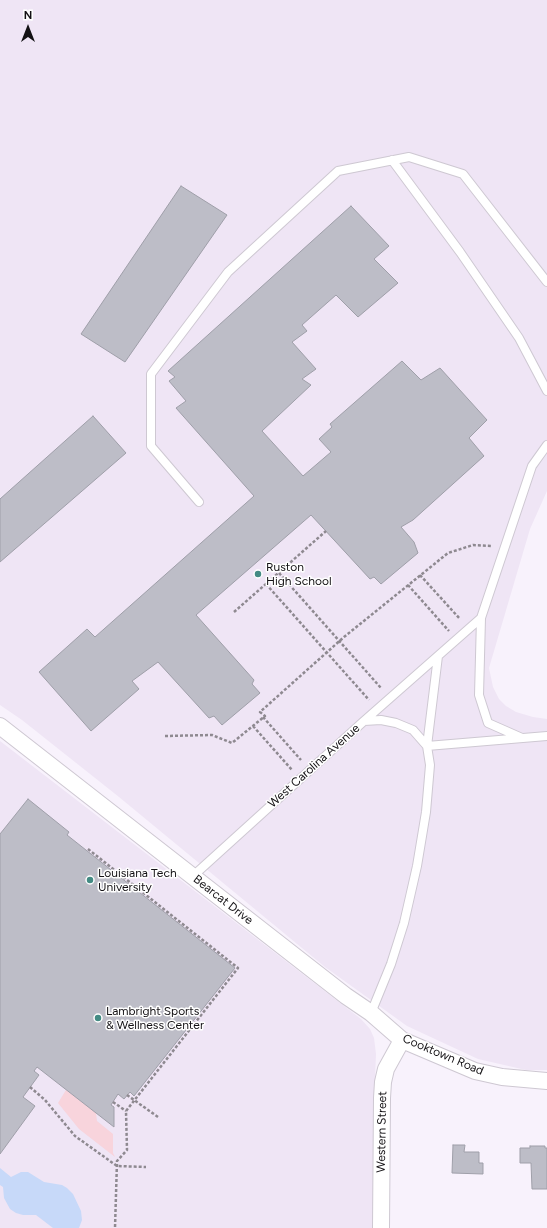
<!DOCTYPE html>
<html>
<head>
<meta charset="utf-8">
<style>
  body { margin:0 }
  #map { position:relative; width:547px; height:1228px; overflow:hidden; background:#f8f2fc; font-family:Figtree,sans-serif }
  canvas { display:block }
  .north { position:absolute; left:8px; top:8px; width:40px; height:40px; -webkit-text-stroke:3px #fff; paint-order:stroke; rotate:0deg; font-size:11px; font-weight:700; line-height:16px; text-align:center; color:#131114 }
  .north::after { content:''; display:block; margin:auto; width:14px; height:18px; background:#131114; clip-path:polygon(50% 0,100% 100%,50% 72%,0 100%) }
</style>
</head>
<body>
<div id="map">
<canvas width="547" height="1228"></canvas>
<div class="north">N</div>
</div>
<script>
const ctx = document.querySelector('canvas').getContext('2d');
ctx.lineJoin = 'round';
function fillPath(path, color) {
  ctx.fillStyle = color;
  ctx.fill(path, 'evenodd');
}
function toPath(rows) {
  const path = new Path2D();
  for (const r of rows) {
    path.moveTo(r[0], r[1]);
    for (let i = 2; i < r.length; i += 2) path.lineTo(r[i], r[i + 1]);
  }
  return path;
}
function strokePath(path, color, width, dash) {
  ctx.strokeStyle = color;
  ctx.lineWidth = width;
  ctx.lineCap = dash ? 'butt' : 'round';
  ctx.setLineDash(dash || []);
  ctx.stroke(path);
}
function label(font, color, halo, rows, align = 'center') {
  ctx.font = font + ' Figtree,sans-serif';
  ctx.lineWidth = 3;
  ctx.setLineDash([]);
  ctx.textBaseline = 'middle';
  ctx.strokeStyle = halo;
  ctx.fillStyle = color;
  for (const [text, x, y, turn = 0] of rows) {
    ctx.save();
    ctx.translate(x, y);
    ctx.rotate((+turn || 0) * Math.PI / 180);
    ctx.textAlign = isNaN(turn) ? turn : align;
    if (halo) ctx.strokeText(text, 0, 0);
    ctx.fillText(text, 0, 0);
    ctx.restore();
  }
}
const built = toPath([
  [0,0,547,0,547,491,530,529,489,668,493,687,499,699,506,706,516,712,533,717,547,719,547,1070,526,1070,478,1059,407,1026,325,967,119,797,22,720,0,705],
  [0,741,361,1019,370,1029,374,1038,376,1054,373,1126,373,1228,0,1228]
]);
const green = toPath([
  [66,1090,96,1113,97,1121,113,1134,113,1153,115,1157,79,1129,58,1103]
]);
const water = toPath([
  [0,1168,11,1177,21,1172,28,1172,44,1182,62,1185,67,1188,73,1194,81,1211,82,1220,79,1228,53,1228,36,1215,23,1215,16,1213,10,1209,4,1198,3,1187,0,1185]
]);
const building = toPath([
  [181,186,227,215,125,362,81,334,181,186],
  [351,206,389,246,374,259,398,283,358,317,336,295,302,325,307,331,292,342,316,369,302,379,311,385,262,431,303,476,331,452,319,439,332,427,330,424,402,361,421,380,440,368,487,420,469,438,484,456,413,520,401,527,414,542,418,553,381,584,374,577,370,579,311,515,196,615,254,680,252,684,260,693,222,725,214,716,209,718,158,662,132,681,139,689,91,731,39,672,87,629,95,637,254,496,176,408,186,401,169,381,175,377,168,371,351,206],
  [93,416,126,453,0,562,0,499,93,416],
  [28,799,69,832,67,835,235,968,134,1096,130,1092,124,1099,118,1094,111,1105,114,1107,114,1127,37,1067,34,1071,39,1075,23,1097,35,1106,0,1154,0,834,28,799],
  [453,1145,465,1145,464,1152,479,1152,479,1163,483,1163,483,1174,452,1173,453,1145],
  [530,1146,545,1146,545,1148,547,1148,547,1189,532,1189,531,1163,520,1163,520,1148,530,1148,530,1146]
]);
const path = toPath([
  [279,573,381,688],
  [420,575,460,619],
  [266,584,369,700],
  [408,585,449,631],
  [234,612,326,531],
  [263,717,301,760],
  [253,726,292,770],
  [165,736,212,735,232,743,265,716,260,712,344,637,448,553,473,545,492,546],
  [88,849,238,968,126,1111,127,1150,117,1161,115,1228],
  [30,1087,45,1100,75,1136,117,1166,146,1167],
  [127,1095,158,1117],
  [113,1102,126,1111]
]);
const lane = toPath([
  [392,160,460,252,519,338,547,391],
  [199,502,151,446,151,374,228,272,338,171,409,157,463,174,547,282],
  [481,618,479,695,488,723,522,738],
  [364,721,481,618,532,466,547,445],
  [193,876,364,721,381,720,396,723,413,730,427,746,547,736],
  [371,1013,391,964,404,923,417,866,426,812,430,765,427,746,438,656]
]);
const street = toPath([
  [0,726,346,996,371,1013,402,1040,475,1071,502,1077,547,1081],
  [381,1228,382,1098,383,1082,386,1069,402,1040]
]);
const markers = [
  [258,574,4,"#448b84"],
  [90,880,4,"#448b84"],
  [98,1018,4,"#448b84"]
];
const poiNames = [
  ["Ruston",266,567],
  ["High School",266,581],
  ["Louisiana Tech",98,873],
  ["University",98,887],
  ["Lambright Sports",106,1011],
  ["& Wellness Center",106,1025]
];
const streetNames = [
  ["West Carolina Avenue",314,766,-42],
  ["Bearcat Drive",223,900,38],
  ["Cooktown Road",443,1055,23],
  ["Western Street",382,1132,-89]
];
fillPath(built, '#efe5f5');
fillPath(green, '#f8d4dc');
fillPath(water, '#c7d9f9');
fillPath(building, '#bdbdc7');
strokePath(building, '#9f9fa9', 1);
strokePath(lane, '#cec8d2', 10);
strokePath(street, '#cec8d2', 18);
strokePath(path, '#8e8990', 2.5, [3, 2]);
strokePath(lane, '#fff', 8);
strokePath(street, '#fff', 16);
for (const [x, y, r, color] of markers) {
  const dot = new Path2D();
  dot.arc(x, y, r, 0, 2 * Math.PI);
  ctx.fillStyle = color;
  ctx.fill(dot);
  strokePath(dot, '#fff', 1.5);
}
label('12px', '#131114', '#fff', poiNames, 'left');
label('12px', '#131114', '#fff', streetNames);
</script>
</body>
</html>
